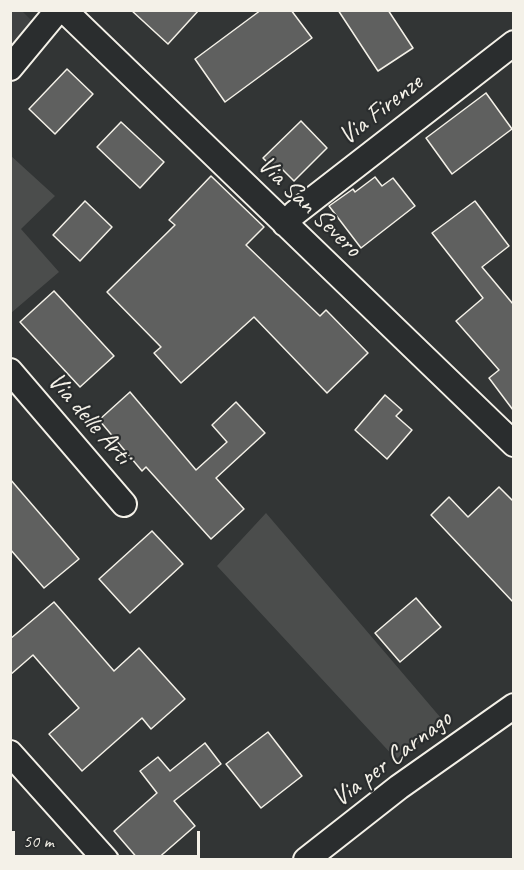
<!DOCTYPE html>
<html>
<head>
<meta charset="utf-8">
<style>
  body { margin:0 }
  #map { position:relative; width:524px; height:870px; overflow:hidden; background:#323535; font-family:Caveat,sans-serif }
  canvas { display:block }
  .frame { position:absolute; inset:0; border:12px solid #f4f1e8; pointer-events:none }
  .scale { position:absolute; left:12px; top:831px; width:188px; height:27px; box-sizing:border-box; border:3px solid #f4f1e8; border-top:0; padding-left:8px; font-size:18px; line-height:21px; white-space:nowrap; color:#f4f1e8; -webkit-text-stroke:4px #2a2d2e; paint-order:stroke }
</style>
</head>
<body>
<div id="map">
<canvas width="524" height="870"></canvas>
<div class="frame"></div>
<div class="scale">50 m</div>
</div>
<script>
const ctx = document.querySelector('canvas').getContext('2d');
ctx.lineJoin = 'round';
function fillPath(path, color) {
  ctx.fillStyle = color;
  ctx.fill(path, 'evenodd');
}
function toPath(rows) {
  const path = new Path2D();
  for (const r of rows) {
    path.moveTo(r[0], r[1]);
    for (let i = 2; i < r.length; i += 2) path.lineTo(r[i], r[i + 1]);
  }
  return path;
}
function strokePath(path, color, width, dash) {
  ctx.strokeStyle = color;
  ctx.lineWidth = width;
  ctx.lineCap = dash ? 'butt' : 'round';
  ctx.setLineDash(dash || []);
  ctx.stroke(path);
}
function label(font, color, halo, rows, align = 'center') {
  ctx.font = font + ' Caveat,sans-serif';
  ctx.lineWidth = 4.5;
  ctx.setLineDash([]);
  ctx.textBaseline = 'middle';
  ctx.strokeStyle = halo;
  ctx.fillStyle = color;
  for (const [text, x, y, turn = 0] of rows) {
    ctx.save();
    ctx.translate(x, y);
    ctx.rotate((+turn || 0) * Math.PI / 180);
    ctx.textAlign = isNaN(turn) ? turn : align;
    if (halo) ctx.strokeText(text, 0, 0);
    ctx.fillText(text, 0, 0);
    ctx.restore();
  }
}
const built = toPath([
  [11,11,22,11,33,22,11,48]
]);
const green = toPath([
  [10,155,55,196,21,229,59,272,11,313],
  [266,513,446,724,396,759,217,566]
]);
const building = toPath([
  [131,10,199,10,168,44,131,10],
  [261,10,291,10,312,38,225,102,195,59,261,10],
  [338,10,388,10,413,48,378,71,338,10],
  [67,69,93,94,55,134,29,109,67,69],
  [486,93,512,129,452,174,426,138,486,93],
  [301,121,327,148,294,181,282,169,278,173,263,158,301,121],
  [121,122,164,162,140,188,97,147,121,122],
  [211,176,264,227,246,245,320,316,326,310,368,353,327,393,254,317,181,383,154,353,161,347,107,292,175,225,169,220,211,176],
  [375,177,382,186,393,178,415,206,361,248,329,206,353,189,355,192,375,177],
  [85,201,112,227,80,261,53,235,85,201],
  [475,201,509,246,482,267,513,304,513,410,489,378,499,370,456,321,483,298,432,233,475,201],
  [54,291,114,356,80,387,20,322,54,291],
  [130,392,196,470,227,442,212,425,236,402,265,433,216,478,244,509,211,539,146,467,142,471,99,420,130,392],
  [385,395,402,410,396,416,412,430,387,459,355,430,385,395],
  [10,479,79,559,44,588,10,549,10,479],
  [499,487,513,501,513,602,431,515,449,497,468,517,499,487],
  [152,531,183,564,130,613,99,579,152,531],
  [416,598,441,627,400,662,375,633,416,598],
  [54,602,114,671,139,648,185,699,151,729,142,718,82,771,49,734,79,708,33,655,10,675,10,639,54,602],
  [268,732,302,776,261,808,226,764,268,732],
  [205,743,221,764,174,801,195,826,156,860,139,860,114,831,157,793,140,771,158,757,170,771,205,743]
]);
const minor = toPath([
  [64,10,514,444],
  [10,68,58,10],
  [285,224,295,213,514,43],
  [10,371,124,504],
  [10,753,106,860],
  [306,860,399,787,514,706]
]);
const streetNames = [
  ["Via Firenze",381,110,-38],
  ["Via San Severo",309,207,44],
  ["Via delle Arti",89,419,49],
  ["Via per Carnago",392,759,-37]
];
fillPath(built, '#404242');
fillPath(green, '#4b4d4c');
fillPath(building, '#5f605f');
strokePath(building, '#f4f1e8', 1.5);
strokePath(minor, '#f4f1e8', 28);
strokePath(minor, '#2a2d2e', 24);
label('26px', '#f4f1e8', '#2a2d2e', streetNames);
</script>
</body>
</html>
